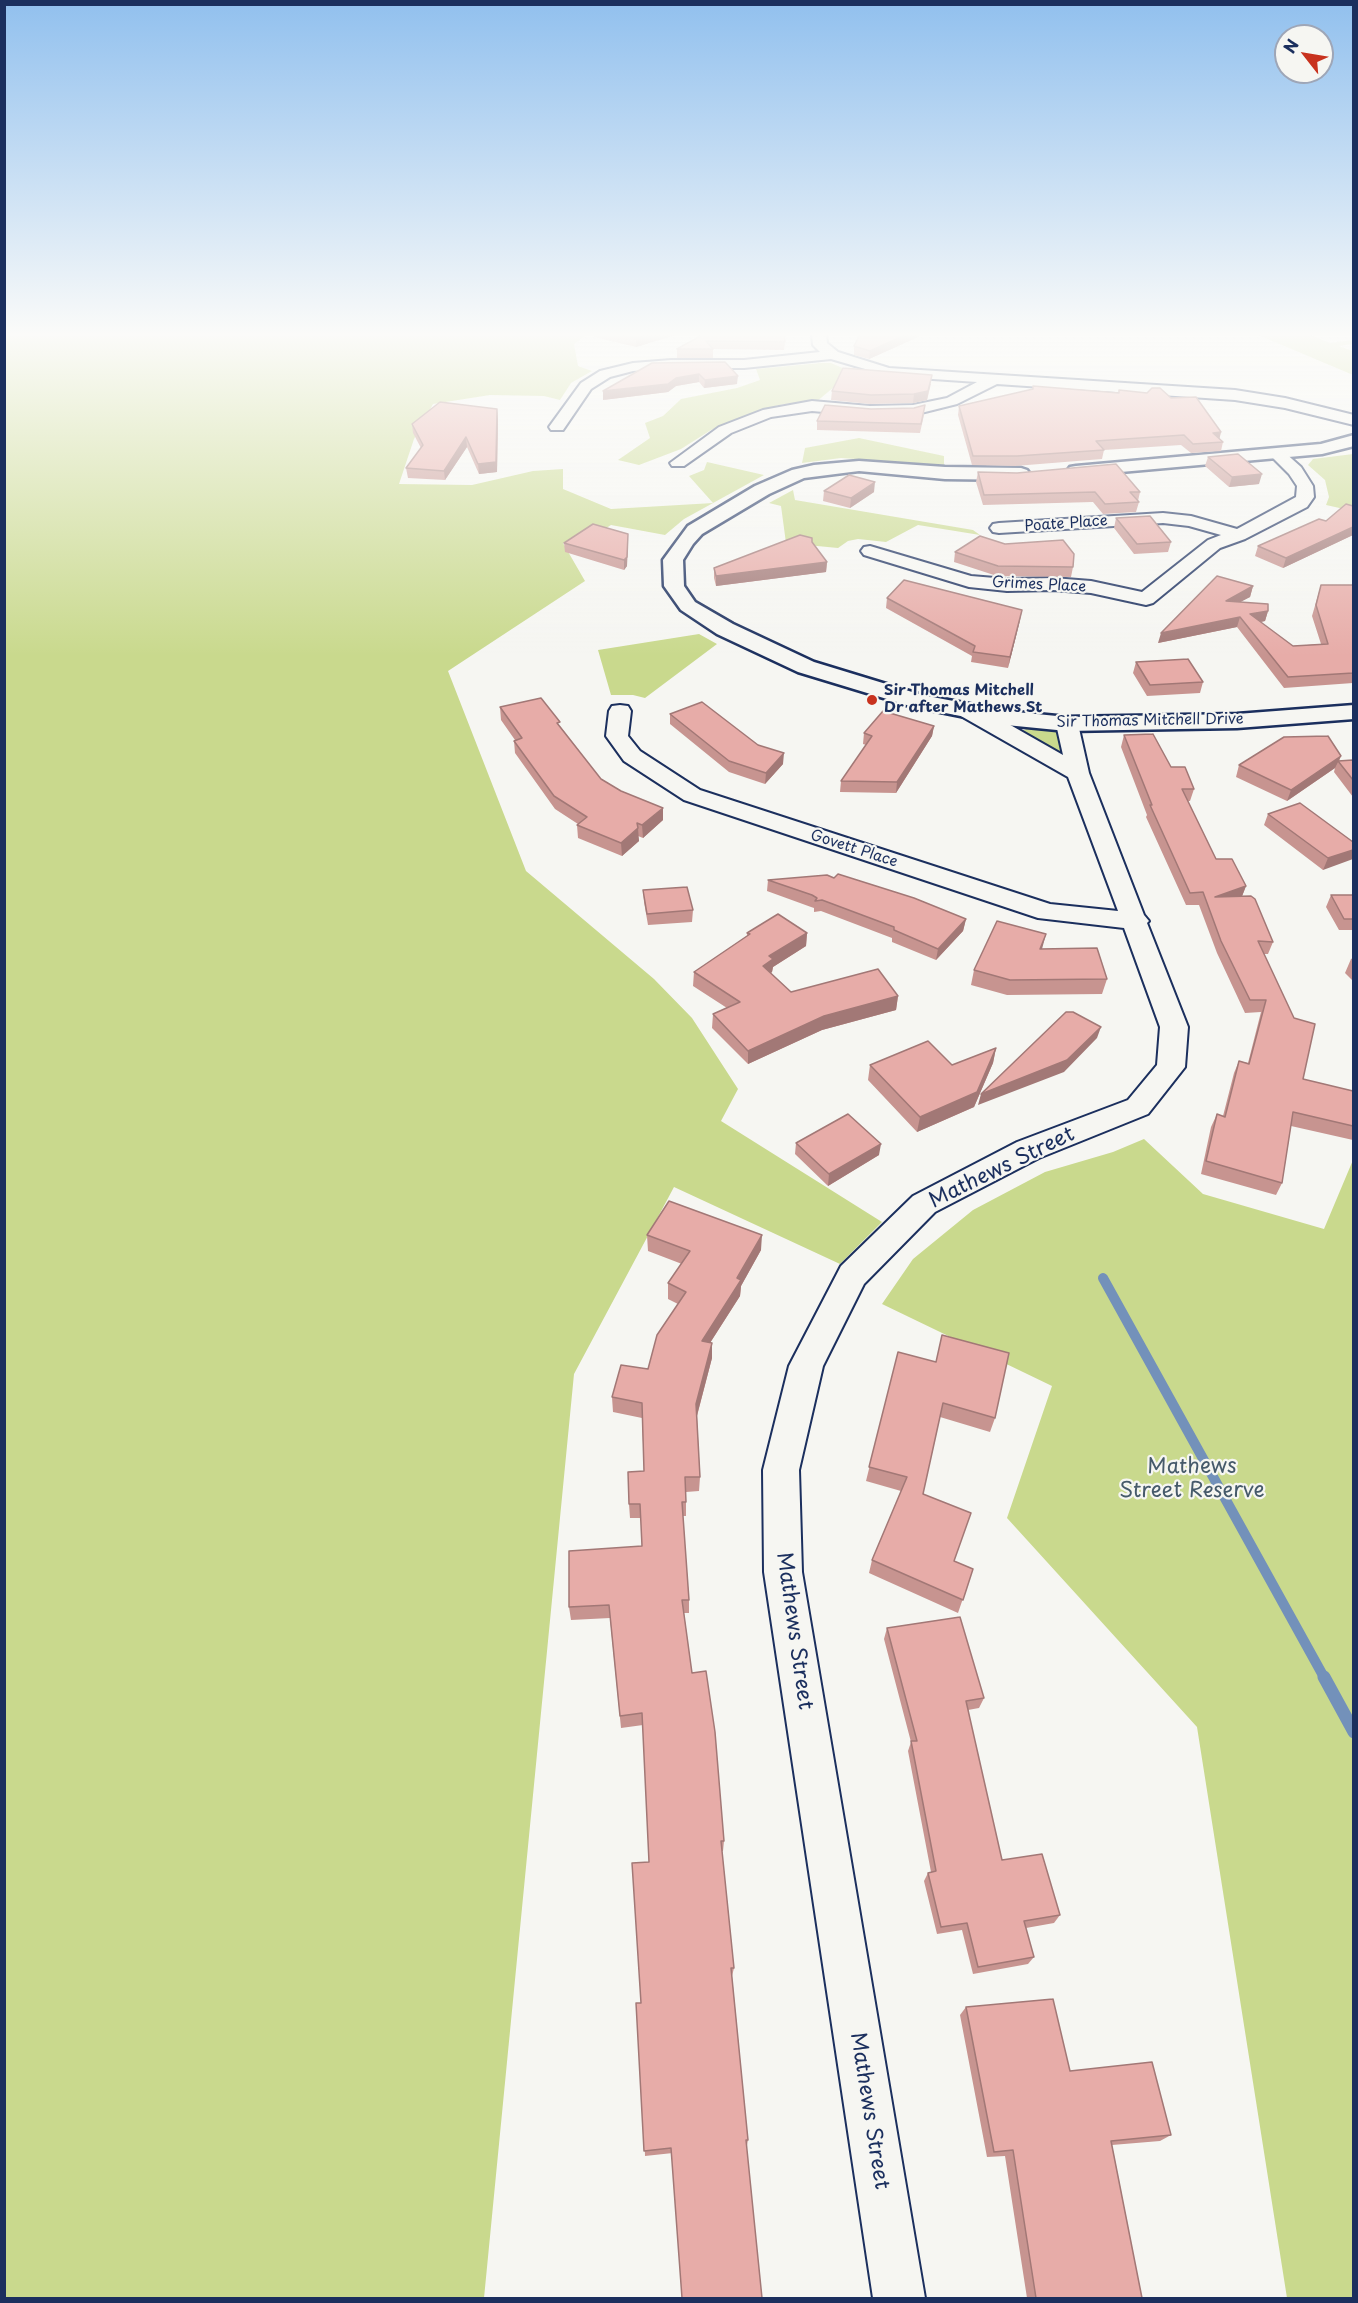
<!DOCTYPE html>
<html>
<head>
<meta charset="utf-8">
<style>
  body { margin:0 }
  #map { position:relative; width:1358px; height:2303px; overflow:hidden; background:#f6f6f2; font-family:"Playpen Sans",sans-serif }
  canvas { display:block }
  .frame { position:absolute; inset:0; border:6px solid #1b2f5e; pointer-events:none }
  .north { position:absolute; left:1274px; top:24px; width:60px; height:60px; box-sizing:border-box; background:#f6f6f2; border:2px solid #9ea6b7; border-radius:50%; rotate:301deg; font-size:16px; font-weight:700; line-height:24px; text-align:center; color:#1b2f5e }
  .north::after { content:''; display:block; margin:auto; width:21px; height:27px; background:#c8321e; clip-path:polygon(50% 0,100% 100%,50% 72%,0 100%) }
</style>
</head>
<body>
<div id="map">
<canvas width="1358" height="2303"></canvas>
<div class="frame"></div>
<div class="north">N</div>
</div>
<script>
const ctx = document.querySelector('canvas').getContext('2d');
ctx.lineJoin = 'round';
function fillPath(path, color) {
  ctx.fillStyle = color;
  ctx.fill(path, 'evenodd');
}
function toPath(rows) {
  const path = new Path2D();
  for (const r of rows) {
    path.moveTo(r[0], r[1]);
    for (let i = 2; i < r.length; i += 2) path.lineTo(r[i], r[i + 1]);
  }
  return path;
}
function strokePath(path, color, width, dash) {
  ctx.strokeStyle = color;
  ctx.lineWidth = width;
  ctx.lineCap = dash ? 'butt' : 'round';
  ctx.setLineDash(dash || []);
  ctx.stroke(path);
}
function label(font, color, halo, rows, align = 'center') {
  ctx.font = font + ' "Playpen Sans",sans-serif';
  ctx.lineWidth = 4.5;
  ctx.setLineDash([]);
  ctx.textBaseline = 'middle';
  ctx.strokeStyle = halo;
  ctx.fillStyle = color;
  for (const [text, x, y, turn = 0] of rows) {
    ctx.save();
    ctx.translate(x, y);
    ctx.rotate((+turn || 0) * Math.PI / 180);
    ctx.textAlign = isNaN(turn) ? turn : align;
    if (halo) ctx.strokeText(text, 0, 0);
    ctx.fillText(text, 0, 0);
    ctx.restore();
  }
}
const green = toPath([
  [5,334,588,334,574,344,578,366,592,371,571,383,560,400,544,396,490,395,433,404,414,439,399,484,472,485,533,471,563,469,563,489,611,509,713,503,689,476,704,470,707,462,764,475,684,519,665,535,611,525,589,539,563,543,585,581,448,671,526,871,654,979,692,1018,738,1089,721,1121,882,1222,840,1264,674,1187,574,1374,484,2298,5,2298],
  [1256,334,1308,334,1330,343,1353,340,1353,344,1339,346,1353,351,1353,375],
  [821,363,831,363,852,372,816,402,784,404,760,410,711,430,681,449,639,465,618,460,650,438,645,423,663,416,681,399,737,388,760,380,756,369],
  [859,438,944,456,944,465,841,458,802,463,805,448],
  [1353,454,1353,511,1326,505,1329,497,1325,480,1308,465,1313,459],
  [793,490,795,500,973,530,980,535,918,525,886,542,858,539,848,541,838,548,786,543,781,506,769,503],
  [699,634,717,644,645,698,633,695,611,695,598,650],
  [1028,728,1052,730,1061,734,1065,752,1053,753,1021,732],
  [1144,1139,1203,1194,1324,1229,1353,1160,1353,2298,1287,2298,1197,1727,1007,1518,1052,1386,882,1304,913,1259,973,1210,1045,1172,1113,1152]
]);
const streamFar1 = toPath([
  [1103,1278,1325,1679]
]);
const stream = toPath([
  [1324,1677,1354,1732]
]);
const minor = toPath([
  [812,334,826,334,827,343,838,352,889,368,1235,390,1285,398,1354,415,1354,425,1285,408,1235,400,997,384,957,404,913,415,870,416,812,411,771,417,731,433,684,466,672,466,670,463,719,427,763,410,812,401,870,406,913,405,947,398,977,382,889,376,831,359,744,368,671,368,633,371,610,377,591,389,563,430,551,430,549,427,581,383,600,371,633,363,671,360,744,360,820,352,813,345,812,334],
  [1277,449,1283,451,1301,467,1313,486,1314,497,1307,507,1245,539,1220,548,1153,603,1146,605,1091,593,1053,590,1007,591,969,587,864,555,861,551,864,547,870,546,971,576,1007,579,1053,578,1091,581,1142,592,1208,540,1221,535,1189,526,1163,523,999,533,993,532,990,528,993,524,999,523,1163,513,1191,516,1237,529,1296,497,1297,486,1289,474,1269,454,1277,449],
  [620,705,628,706,631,711,628,736,640,751,700,790,1050,904,1118,911,1068,777,961,716,958,711,961,706,969,705,977,706,1063,755,1056,724,1059,719,1067,718,1075,719,1078,724,1089,773,1144,915,1149,921,1147,923,1188,1027,1185,1067,1148,1114,1039,1158,935,1212,864,1284,823,1366,799,1470,802,1572,925,2298,873,2298,764,1572,763,1470,789,1366,841,1266,913,1196,1017,1142,1128,1100,1157,1065,1160,1027,1124,928,1038,918,684,800,624,761,606,736,609,711,612,706,620,705]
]);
const tertiary = toPath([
  [1354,435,1354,446,1322,454,1076,476,1070,475,1067,471,1070,467,1076,466,1321,444,1354,435],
  [859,461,945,467,1021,468,1027,470,1030,474,1027,478,1021,480,945,479,859,471,804,478,769,494,702,534,693,544,683,560,684,586,695,602,733,624,814,662,922,695,1006,711,1067,717,1237,714,1354,705,1354,719,1237,728,1067,731,1006,725,910,706,798,672,717,634,681,610,664,586,663,560,688,526,755,486,792,470,814,465,859,461]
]);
const wall = toPath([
  [594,334,678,334,636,347,594,337],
  [704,334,785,342,784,350,713,349,713,358,677,358,677,349],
  [918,337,869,359,854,355,854,346],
  [725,362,737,384,704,388,699,382,676,386,668,392,603,400],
  [931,384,927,400,913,403,870,404,831,400,832,391],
  [1119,390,1171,398,1221,432,1219,438,1223,442,1221,451,1191,453,1181,445,1104,450,1102,459,1015,466,972,465,958,415,959,406,1119,393],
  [497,409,498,419,497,472,479,474,467,447,445,480,408,478,406,468,421,448,413,433,412,424],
  [924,415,920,433,817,430,817,421],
  [1208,457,1259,484,1229,487,1205,466],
  [978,472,1140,492,1138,501,1139,502,1136,512,1103,514,1093,502,983,505,976,482],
  [824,491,874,492,850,508,823,501],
  [1353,506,1353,535,1283,568,1255,556,1258,546,1326,521],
  [1116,518,1171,542,1168,552,1134,554,1114,528],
  [628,534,627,566,624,570,565,552,564,543],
  [955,552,1073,567,1071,577,997,576,954,562],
  [827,562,826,572,716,586,714,578,714,568],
  [1321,585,1353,585,1353,683,1284,688,1237,627,1158,643,1253,586,1250,597,1239,602,1268,611,1265,621,1260,622,1293,646,1321,644,1312,616],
  [887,598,1020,620,1008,668,971,662,972,656,886,608],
  [1136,662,1203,682,1200,693,1147,696,1133,673],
  [500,707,560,726,601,779,663,820,643,838,638,836,639,841,622,856,578,838,577,825,578,824,555,809,515,753,514,741,515,740,501,720],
  [670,714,783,764,765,784,729,772,670,724],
  [934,726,932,736,896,793,840,792,841,781,866,745,863,744,864,733],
  [1124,735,1171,767,1194,789,1190,801,1188,801,1216,859,1246,886,1242,896,1273,942,1268,954,1264,954,1303,1079,1353,1091,1353,1140,1291,1126,1282,1183,1276,1195,1201,1174,1211,1127,1217,1114,1223,1116,1234,1073,1239,1061,1248,1063,1261,1012,1245,1013,1217,953,1199,905,1186,905,1146,817,1147,815,1121,747],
  [1341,756,1339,761,1353,760,1353,797,1334,772,1335,768,1287,801,1236,777,1239,765],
  [1268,814,1353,842,1323,870,1264,825],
  [768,880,966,919,963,931,936,960,892,942,892,938,821,911,814,912,814,908,811,907,767,891],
  [643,890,693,910,692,922,648,925,644,902],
  [1331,895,1353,895,1353,930,1339,930,1326,907],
  [747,933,807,933,806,946,773,967,772,972,771,973,791,992,898,996,896,1010,822,1030,748,1064,712,1028,713,1014,727,1008,693,986,694,972,747,936],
  [1042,949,1107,979,1102,994,1007,995,971,985,974,970],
  [1353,958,1353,981,1345,973,1351,959],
  [996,1048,993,1063,974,1107,917,1132,868,1080,870,1065,952,1065],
  [796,1143,879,1155,828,1186,795,1154],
  [647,1235,761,1250,741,1286,740,1296,710,1343,712,1358,697,1416,700,1477,699,1491,686,1492,686,1516,683,1516,689,1600,689,1613,684,1613,692,1673,724,1841,723,1851,722,1851,734,1968,732,1976,748,2140,747,2145,645,2156,641,2003,649,1862,643,1725,621,1728,610,1618,571,1620,569,1607,642,1546,641,1518,630,1518,629,1504,644,1471,642,1418,613,1412,612,1397,648,1369,678,1304,668,1299,668,1283,682,1264,648,1251],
  [898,1352,995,1418,990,1432,940,1417,923,1494,954,1561,973,1569,958,1613,869,1573,872,1560,901,1491,866,1481],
  [887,1628,984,1698,979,1708,968,1710,1002,1860,1060,1915,1054,1923,1026,1928,1034,1957,1028,1964,973,1974,962,1930,937,1934,924,1881,928,1873,931,1872,908,1751,911,1742,884,1639],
  [966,2007,1171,2135,1160,2141,1112,2145,1142,2298,1027,2298,1005,2156,987,2157,960,2015]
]);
const shadedWall = toPath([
  [650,334,678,334,636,347,636,338],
  [907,334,919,334,918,337,869,359,870,351],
  [699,374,699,382,676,386,668,392,603,400,603,391],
  [932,375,927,400,913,403,914,394],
  [738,376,737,384,704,388,705,380],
  [497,409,498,419,497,472,479,474,478,464],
  [1221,432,1219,441,1213,433],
  [466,437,467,447,445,480,444,471],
  [1262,474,1259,484,1229,487,1232,477],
  [875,482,874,492,850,508,851,498],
  [1353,527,1353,535,1283,568,1286,558],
  [628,534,627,566,624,570,624,560],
  [827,562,826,572,716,586,716,576],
  [1253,586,1250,597,1222,612,1226,601],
  [1022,610,1020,620,1008,668,1010,657],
  [1268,611,1265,621,1247,625,1250,614],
  [1240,617,1237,627,1158,643,1161,633],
  [934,726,932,736,896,793,897,782],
  [784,753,783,764,765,784,766,773],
  [1341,756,1335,768,1287,801,1291,790],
  [663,808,663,820,643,838,642,825],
  [638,828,639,841,622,856,621,843],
  [1353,850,1353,859,1323,870,1328,858],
  [1246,886,1241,899,1215,897],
  [966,919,963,931,936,960,938,949],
  [807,933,806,946,773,967,772,972,762,979,763,966,769,956],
  [1046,934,1042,949,1040,949],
  [898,996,896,1010,822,1030,748,1064,748,1051,824,1016],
  [1101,1027,1097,1038,1064,1072,978,1105,981,1094],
  [996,1048,993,1063,974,1107,917,1132,920,1117],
  [881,1144,879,1155,828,1186,829,1174],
  [762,1235,761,1250,741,1286,740,1296,701,1357,702,1341],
  [712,1343,712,1358,696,1419,696,1404]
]);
const building = toPath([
  [618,334,650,334,636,338,618,334],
  [704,334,784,334,785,342,706,341,713,349,677,349,704,334],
  [860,334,907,334,870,351,854,346,860,334],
  [725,362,738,376,705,380,699,374,676,378,668,384,603,391,652,363,725,362],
  [843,368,932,375,928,391,914,394,871,395,832,391,843,368],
  [1033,386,1119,393,1119,390,1147,393,1152,388,1160,388,1171,398,1196,397,1221,432,1213,433,1223,442,1193,444,1184,435,1096,441,1104,450,1017,456,973,456,959,406,1033,389,1033,386],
  [440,402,497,409,496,462,478,464,466,437,444,471,406,468,423,445,412,424,440,402],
  [825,405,871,409,914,408,925,405,921,424,817,421,825,405],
  [1238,454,1262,474,1232,477,1208,457,1238,454],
  [1116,464,1140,492,1130,492,1139,502,1105,504,1095,492,984,495,978,472,1017,473,1116,464],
  [849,475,875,482,851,498,824,491,849,475],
  [1346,504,1353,506,1353,527,1286,558,1258,546,1319,519,1326,521,1346,504],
  [1150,516,1171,542,1137,544,1116,518,1150,516],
  [593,524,628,534,627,557,624,560,564,543,593,524],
  [800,535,812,538,812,542,827,562,716,576,714,568,800,535],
  [980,536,1005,544,1063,540,1074,554,1073,567,998,566,955,552,980,536],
  [1217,576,1253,586,1226,601,1268,604,1268,611,1250,614,1293,646,1328,644,1316,605,1321,585,1353,585,1353,673,1288,677,1240,617,1161,633,1217,576],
  [904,580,1022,610,1010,657,973,652,975,646,887,598,904,580],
  [1188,659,1203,682,1150,685,1136,662,1188,659],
  [541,698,560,722,557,723,601,779,621,791,663,808,642,825,637,823,638,828,621,843,577,825,587,817,554,796,514,741,522,738,500,707,541,698],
  [702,702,758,745,784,753,766,773,729,761,670,714,702,702],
  [883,711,934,726,897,782,841,781,872,736,864,733,883,711],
  [1153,734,1171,767,1185,767,1194,789,1182,789,1216,859,1232,859,1246,886,1215,897,1251,896,1255,899,1273,942,1258,941,1294,1018,1315,1024,1303,1079,1353,1091,1353,1126,1293,1112,1282,1183,1206,1161,1217,1114,1225,1117,1239,1061,1249,1064,1266,1000,1250,1000,1221,941,1203,892,1190,893,1150,805,1152,805,1124,735,1153,734],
  [1328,736,1341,756,1291,790,1239,765,1284,737,1328,736],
  [1353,760,1353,780,1338,761,1353,760],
  [1300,803,1353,842,1353,850,1328,858,1268,814,1300,803],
  [838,874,914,898,966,919,938,949,894,930,894,927,822,900,815,901,817,898,812,895,768,880,827,875,834,878,838,874],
  [687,887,693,910,647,914,643,890,687,887],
  [1331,895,1353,895,1353,919,1344,919,1331,895],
  [778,914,807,933,769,956,773,959,763,966,791,992,878,969,898,996,824,1016,748,1051,713,1014,740,1002,694,972,750,934,747,933,778,914],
  [997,921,1046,934,1040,949,1097,948,1107,979,1010,980,974,970,997,921],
  [1066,1012,1073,1012,1101,1027,1067,1060,981,1094,1066,1012],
  [928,1041,952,1065,996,1048,977,1092,920,1117,870,1065,928,1041],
  [848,1114,881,1144,829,1174,796,1143,848,1114],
  [669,1201,762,1235,737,1278,741,1280,702,1341,712,1343,696,1404,700,1477,685,1477,686,1502,682,1502,689,1600,682,1600,692,1673,706,1671,715,1732,724,1841,721,1841,734,1968,731,1968,748,2140,746,2140,762,2298,682,2298,671,2148,644,2151,636,2003,641,2003,632,1863,649,1862,642,1713,620,1716,609,1605,569,1607,569,1551,642,1546,640,1504,629,1504,628,1472,644,1471,642,1403,612,1397,621,1365,648,1369,657,1335,686,1292,668,1283,690,1251,647,1235,669,1201],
  [942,1335,1009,1353,995,1418,943,1403,923,1494,971,1513,954,1561,973,1569,963,1600,872,1560,907,1477,869,1467,898,1352,936,1362,942,1335],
  [960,1617,984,1698,966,1701,1002,1860,1042,1854,1060,1915,1024,1921,1034,1957,978,1967,967,1923,941,1927,928,1873,936,1871,911,1741,917,1741,887,1628,960,1617],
  [1053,1999,1070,2071,1152,2062,1171,2135,1111,2141,1142,2298,1036,2298,1013,2150,994,2152,966,2007,1053,1999]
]);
const markers = [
  [872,700,6,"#c8321e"]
];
const farStreetnames = [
  ["Poate Place",1066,524,-4],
  ["Grimes Place",1039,585,3],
  ["Sir Thomas Mitchell Drive",1150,721,-1],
  ["Govett Place",854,849,18]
];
const farPoinames = [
  ["Sir Thomas Mitchell",884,691],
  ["Dr after Mathews St",884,708]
];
const nearStreetnames = [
  ["Mathews Street",1002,1168,-26],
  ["Mathews Street",794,1631,82],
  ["Mathews Street",869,2111,81]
];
const nearParknames = [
  ["Mathews",1192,1467],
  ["Street Reserve",1192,1491]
];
fillPath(green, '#c9d98d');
strokePath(streamFar1, '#7391ba', 10);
strokePath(stream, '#7391ba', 13);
strokePath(minor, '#1b2f5e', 4);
strokePath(tertiary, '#1b2f5e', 5);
fillPath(minor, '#f6f6f2');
fillPath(tertiary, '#f6f6f2');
fillPath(wall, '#c79490');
fillPath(shadedWall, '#a27876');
fillPath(building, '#e7aca8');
strokePath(building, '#a27876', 1.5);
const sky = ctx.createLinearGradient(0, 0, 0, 656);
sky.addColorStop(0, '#91c0ee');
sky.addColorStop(0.51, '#fbfbf9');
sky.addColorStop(1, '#fbfbf900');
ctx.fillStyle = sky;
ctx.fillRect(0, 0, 1358, 656);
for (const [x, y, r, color] of markers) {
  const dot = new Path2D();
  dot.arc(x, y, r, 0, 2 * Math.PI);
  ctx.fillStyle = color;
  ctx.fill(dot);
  strokePath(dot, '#f6f6f2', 2);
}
label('15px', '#1b2f5e', '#f6f6f2', farStreetnames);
label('bold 15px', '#1b2f5e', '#f6f6f2', farPoinames, 'left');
label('21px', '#1b2f5e', '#f6f6f2', nearStreetnames);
label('21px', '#465a6a', '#f6f6f2', nearParknames);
</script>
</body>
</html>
